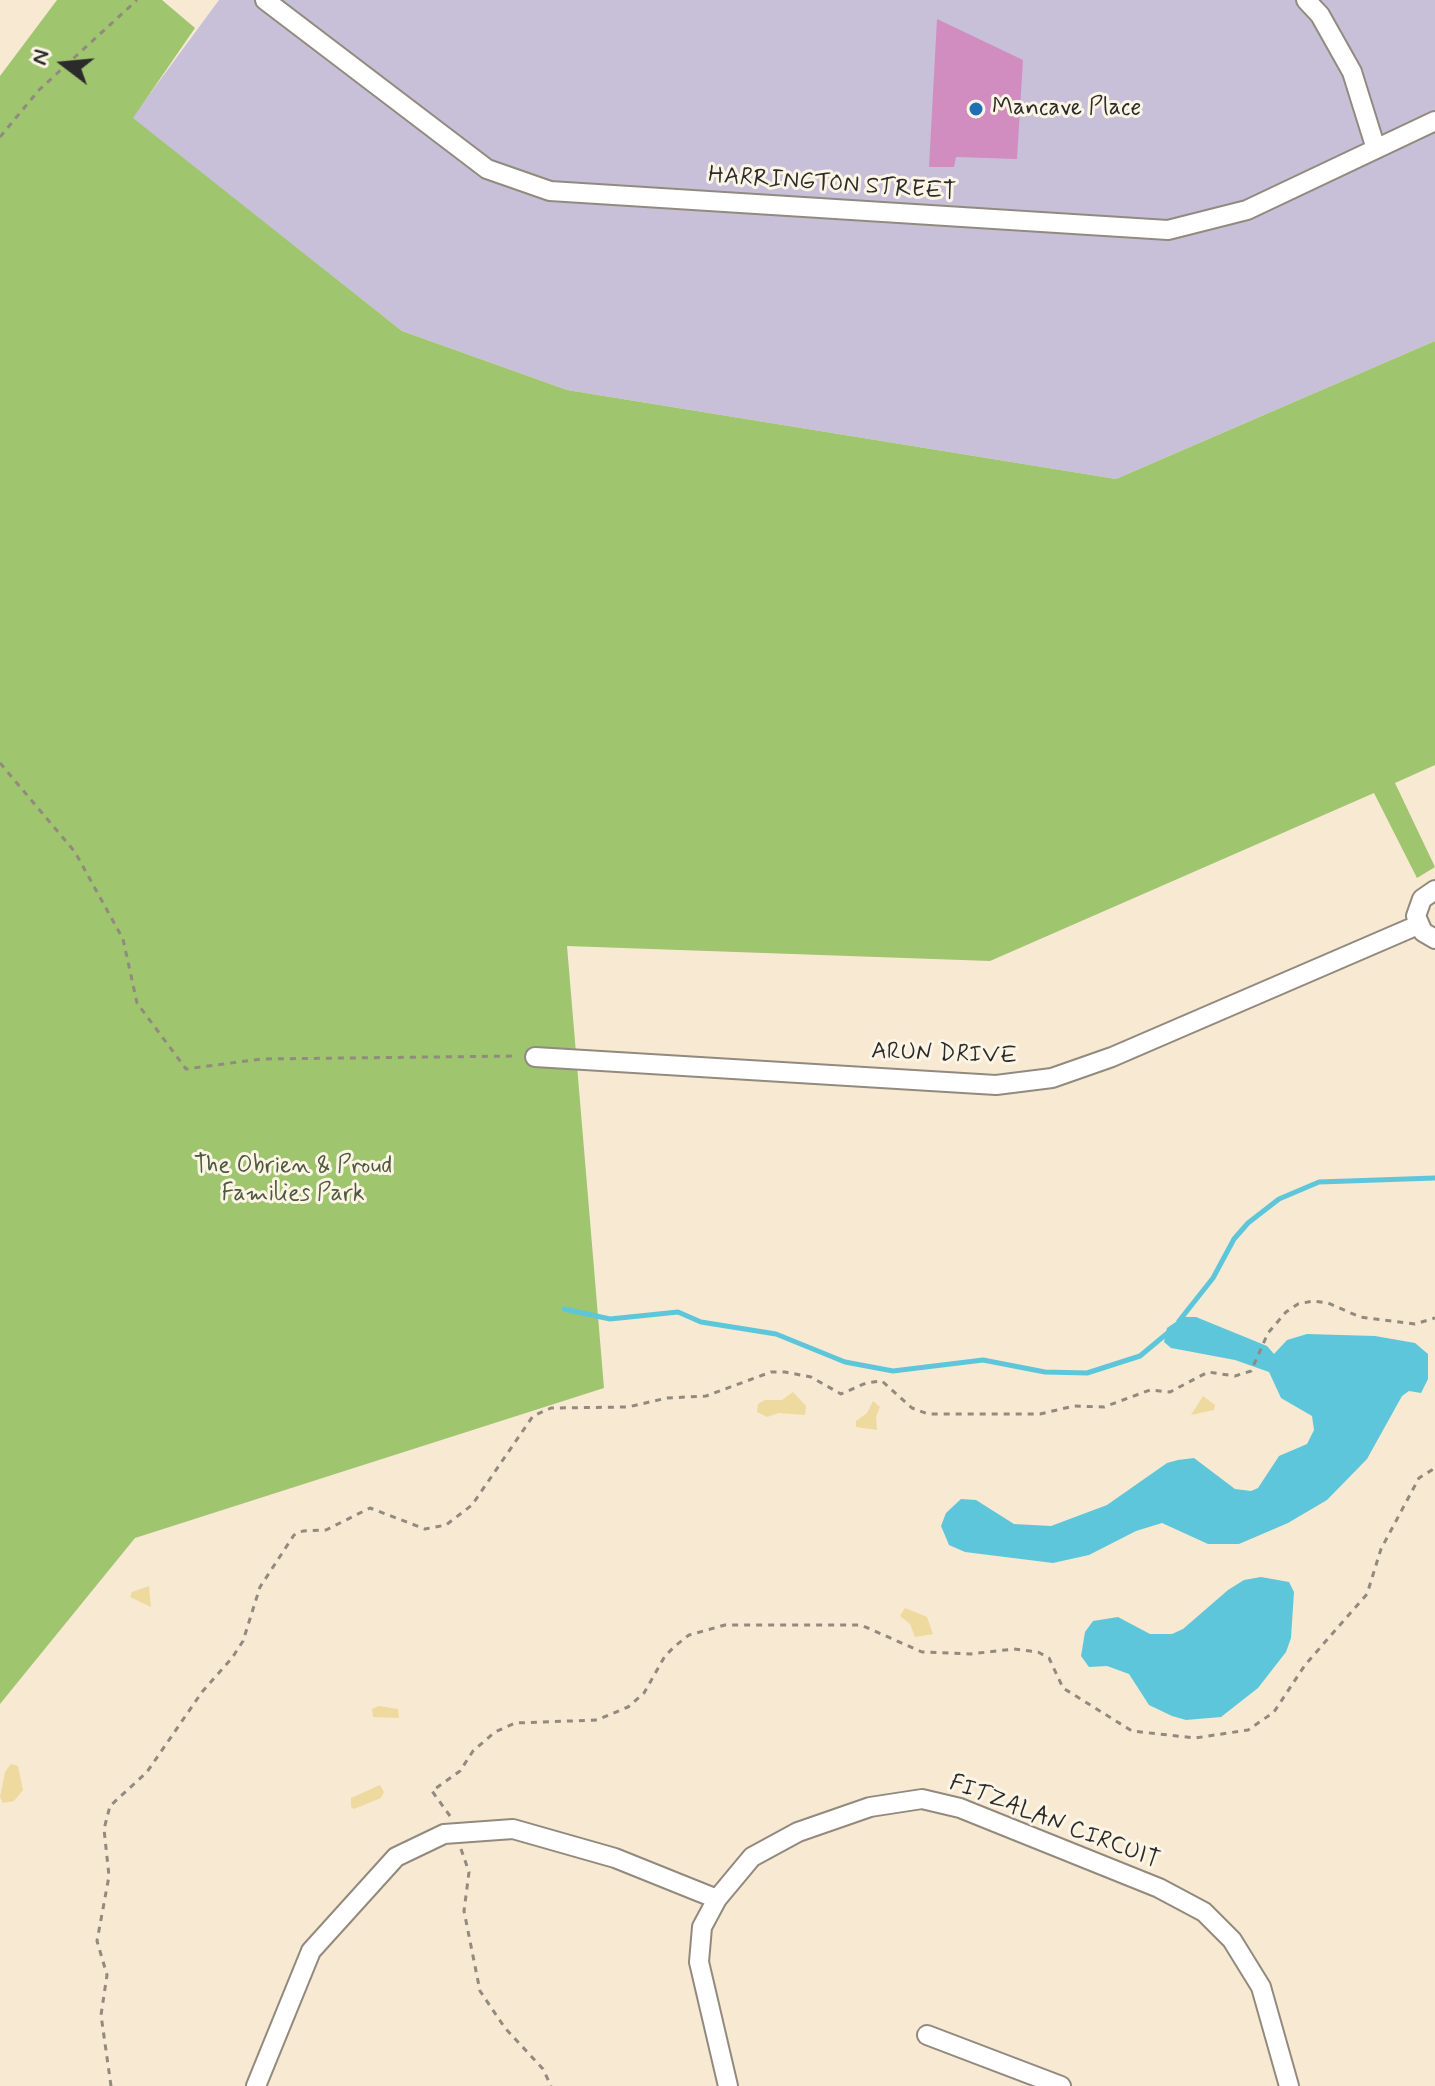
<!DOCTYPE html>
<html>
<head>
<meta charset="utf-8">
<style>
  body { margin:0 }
  #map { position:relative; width:1435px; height:2086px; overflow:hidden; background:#f8e9d2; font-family:Mynerve,sans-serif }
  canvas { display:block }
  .north { position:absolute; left:24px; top:24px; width:80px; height:80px; -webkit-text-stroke:6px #fcf5e5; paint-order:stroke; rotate:286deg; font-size:22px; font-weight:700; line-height:32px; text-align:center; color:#2b2b2b }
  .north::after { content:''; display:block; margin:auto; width:28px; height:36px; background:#2b2b2b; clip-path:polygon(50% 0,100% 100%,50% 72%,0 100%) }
</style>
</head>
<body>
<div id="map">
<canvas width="1435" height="2086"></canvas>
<div class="north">N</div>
</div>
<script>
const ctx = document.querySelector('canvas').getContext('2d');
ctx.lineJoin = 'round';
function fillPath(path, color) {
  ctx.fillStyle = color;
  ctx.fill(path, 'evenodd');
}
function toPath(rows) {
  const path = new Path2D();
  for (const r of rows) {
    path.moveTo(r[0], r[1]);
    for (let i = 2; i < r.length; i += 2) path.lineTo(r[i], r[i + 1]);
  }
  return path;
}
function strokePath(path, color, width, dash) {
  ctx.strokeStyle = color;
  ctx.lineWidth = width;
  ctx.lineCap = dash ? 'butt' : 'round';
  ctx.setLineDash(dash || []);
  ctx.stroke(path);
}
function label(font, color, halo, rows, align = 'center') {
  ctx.font = font + ' Mynerve,sans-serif';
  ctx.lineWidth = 6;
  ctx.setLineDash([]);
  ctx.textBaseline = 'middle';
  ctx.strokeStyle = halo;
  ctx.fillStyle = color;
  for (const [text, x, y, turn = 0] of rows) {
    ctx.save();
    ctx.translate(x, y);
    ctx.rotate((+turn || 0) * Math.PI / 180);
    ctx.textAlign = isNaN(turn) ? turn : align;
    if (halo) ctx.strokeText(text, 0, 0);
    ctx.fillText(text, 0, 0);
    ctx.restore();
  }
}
const industrial = toPath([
  [219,0,1435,0,1435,341,1116,479,567,390,402,331,132,118]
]);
const green = toPath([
  [57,0,162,0,195,28,133,118,402,331,567,390,1116,479,1435,341,1435,765,1395,783,1435,867,1417,878,1374,793,990,961,567,946,604,1388,135,1538,0,1704,0,76]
]);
const sand = toPath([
  [793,1392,806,1406,805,1415,779,1413,767,1417,757,1412,758,1404,765,1400,782,1400],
  [1203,1396,1215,1405,1214,1410,1191,1415],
  [873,1401,880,1407,876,1417,877,1430,856,1427,856,1421,867,1413],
  [149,1586,151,1607,130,1597,132,1592],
  [905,1608,927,1617,933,1634,915,1637,910,1624,900,1616],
  [379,1706,398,1709,399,1718,373,1717,372,1709],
  [11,1764,18,1766,23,1790,14,1801,3,1803,0,1797,5,1772],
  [380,1785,384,1792,381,1798,354,1809,351,1807,351,1798]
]);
const water = toPath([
  [1183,1317,1196,1317,1267,1346,1274,1354,1287,1340,1307,1334,1375,1336,1415,1343,1428,1354,1428,1379,1421,1393,1409,1391,1402,1396,1367,1459,1327,1500,1288,1523,1239,1544,1208,1544,1162,1523,1136,1531,1089,1555,1053,1563,965,1552,949,1545,941,1526,946,1513,961,1499,976,1500,1014,1524,1051,1526,1107,1505,1167,1463,1178,1460,1194,1458,1235,1489,1251,1491,1258,1488,1279,1456,1307,1444,1314,1430,1312,1416,1281,1398,1269,1372,1235,1360,1171,1348,1164,1342,1167,1328],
  [1261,1577,1289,1582,1294,1592,1291,1638,1286,1652,1258,1688,1221,1717,1186,1720,1172,1716,1149,1705,1129,1674,1107,1666,1089,1667,1081,1656,1085,1632,1093,1621,1118,1617,1150,1634,1172,1634,1183,1629,1228,1590,1244,1580]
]);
const stream = toPath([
  [564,1309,610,1319,678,1312,701,1322,776,1334,845,1362,893,1371,983,1360,1045,1372,1087,1373,1140,1356,1170,1331],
  [1179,1321,1213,1278,1234,1239,1248,1223,1279,1199,1319,1182,1435,1178]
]);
const building = toPath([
  [937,19,1023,60,1017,159,956,157,954,167,929,167]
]);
const path = toPath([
  [0,137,39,90,137,0],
  [0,763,75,852,123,939,137,1003,186,1069,261,1059,518,1056],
  [450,1816,432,1791,460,1771,473,1751,495,1732,515,1723,597,1720,628,1707,644,1693,665,1656,675,1646,689,1635,725,1625,861,1625,922,1652,970,1654,1014,1649,1038,1652,1049,1658,1063,1688,1132,1731,1195,1738,1248,1730,1274,1712,1305,1665,1367,1594,1381,1549,1419,1478,1435,1468],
  [461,1849,469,1872,464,1911,480,1991,505,2028,543,2069,551,2086],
  [111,2086,101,2015,107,1975,97,1941,109,1876,104,1829,110,1806,147,1772,202,1692,232,1658,243,1641,260,1587,294,1535,303,1531,326,1530,370,1508,425,1529,446,1525,472,1505,533,1416,551,1408,628,1407,667,1398,706,1396,771,1372,785,1372,811,1377,841,1394,866,1383,882,1381,912,1408,928,1414,1040,1414,1074,1406,1104,1407,1150,1390,1170,1392,1208,1372,1235,1376,1251,1371,1268,1333,1286,1312,1298,1304,1313,1301,1328,1303,1360,1317,1415,1324,1435,1318]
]);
const street = toPath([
  [265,0,487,169,550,191,1168,230,1247,210,1435,121],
  [1306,0,1320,15,1352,72,1376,149],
  [1435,890,1422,899,1416,916,1423,932,1435,939],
  [535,1057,996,1085,1052,1078,1112,1057,1418,925],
  [927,2035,1061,2086],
  [256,2086,311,1951,396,1857,444,1834,513,1829,615,1858,717,1899],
  [728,2086,699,1962,702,1927,717,1899,752,1857,798,1832,870,1807,922,1799,960,1808,1159,1888,1204,1912,1232,1940,1261,1987,1289,2086]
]);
const markers = [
  [976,109,8,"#1f6fb2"]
];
const poiNames = [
  ["Mancave Place",992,109]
];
const streetNames = [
  ["HARRINGTON STREET",832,185,4],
  ["ARUN DRIVE",944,1055,2],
  ["FITZALAN CIRCUIT",1054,1823,21]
];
const parkNames = [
  ["The Obrien & Proud",293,1167],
  ["Families Park",293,1195]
];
fillPath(industrial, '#c8c0d8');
fillPath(green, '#9fc56f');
fillPath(sand, '#eeda9e');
fillPath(water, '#5ec6da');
strokePath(stream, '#5ec6da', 5);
fillPath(building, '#d18dbf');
strokePath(street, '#928a7e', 22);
strokePath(path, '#928a7e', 3, [6, 6]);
strokePath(street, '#fff', 18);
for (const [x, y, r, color] of markers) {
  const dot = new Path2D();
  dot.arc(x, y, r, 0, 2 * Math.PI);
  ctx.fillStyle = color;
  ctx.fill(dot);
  strokePath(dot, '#fcf5e5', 3);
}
label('24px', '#2b2b2b', '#fcf5e5', poiNames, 'left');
label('24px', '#2b2b2b', '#fcf5e5', streetNames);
label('24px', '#4e593f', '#fcf5e5', parkNames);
</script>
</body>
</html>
